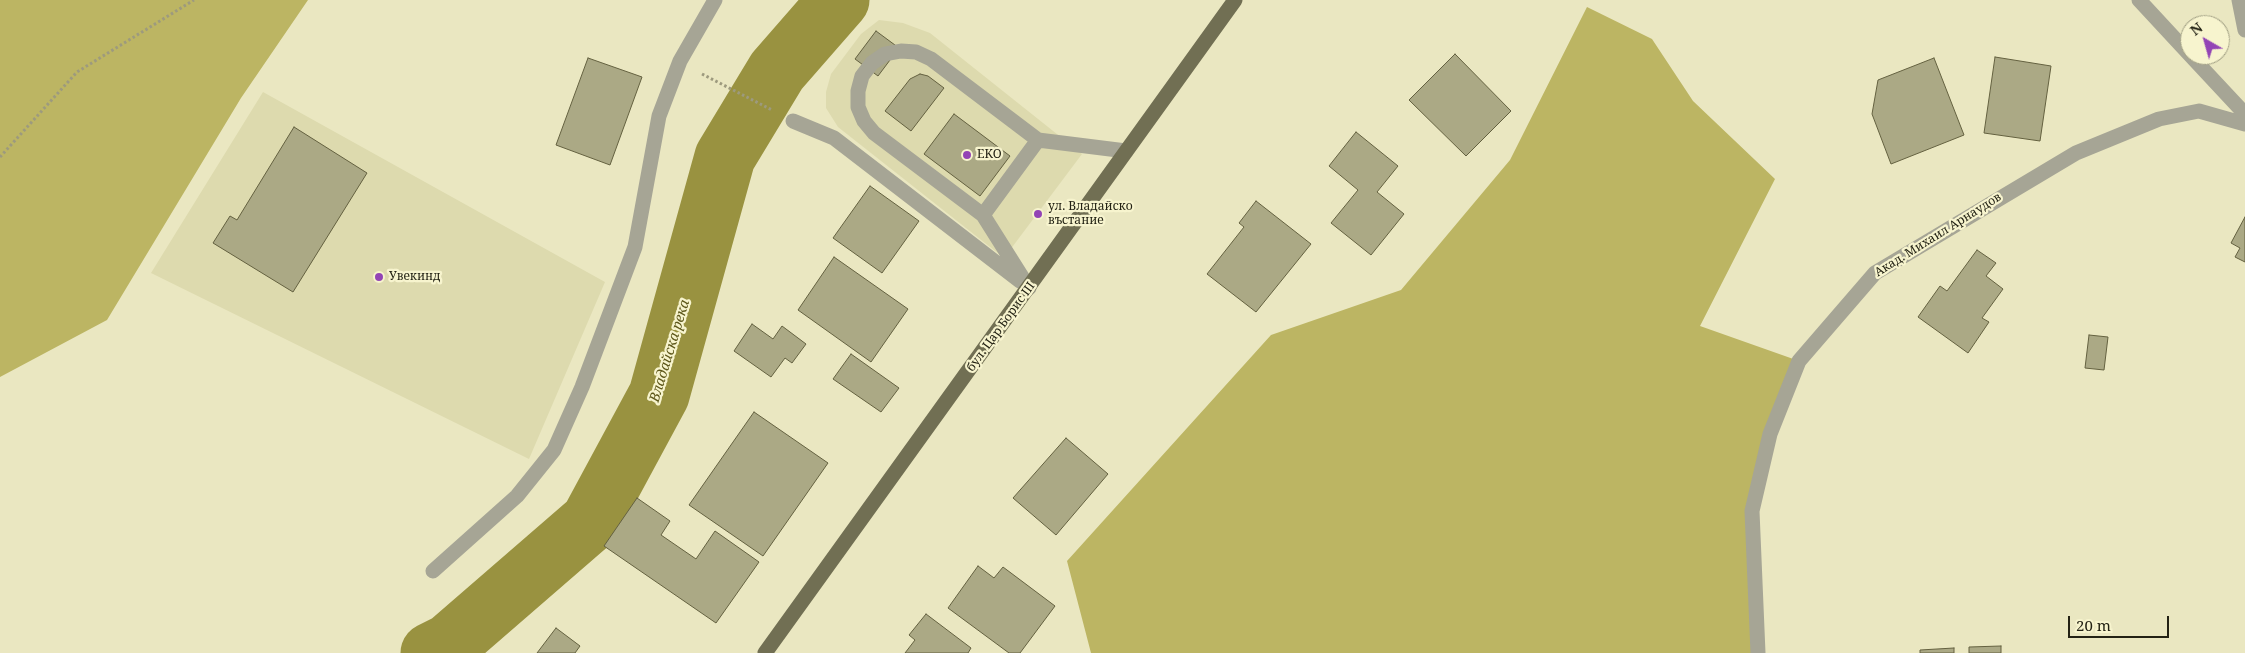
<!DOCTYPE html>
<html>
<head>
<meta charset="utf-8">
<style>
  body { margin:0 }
  #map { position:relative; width:2245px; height:653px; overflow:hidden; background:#eae7c1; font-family:"Noto Serif",serif }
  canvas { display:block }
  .north { position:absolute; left:2180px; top:15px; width:50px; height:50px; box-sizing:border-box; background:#f7f4ce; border:1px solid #a2a084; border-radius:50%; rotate:322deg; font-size:14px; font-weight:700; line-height:20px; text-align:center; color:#232214 }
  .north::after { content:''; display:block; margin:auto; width:18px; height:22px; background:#9344b5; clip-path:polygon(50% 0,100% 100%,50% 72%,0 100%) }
  .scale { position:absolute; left:2068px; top:616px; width:101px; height:22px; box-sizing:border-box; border:2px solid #232214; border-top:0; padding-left:6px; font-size:15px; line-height:18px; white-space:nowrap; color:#232214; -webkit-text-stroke:4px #f7f4ce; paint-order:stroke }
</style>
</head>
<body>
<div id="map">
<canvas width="2245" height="653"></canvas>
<div class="north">N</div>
<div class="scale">20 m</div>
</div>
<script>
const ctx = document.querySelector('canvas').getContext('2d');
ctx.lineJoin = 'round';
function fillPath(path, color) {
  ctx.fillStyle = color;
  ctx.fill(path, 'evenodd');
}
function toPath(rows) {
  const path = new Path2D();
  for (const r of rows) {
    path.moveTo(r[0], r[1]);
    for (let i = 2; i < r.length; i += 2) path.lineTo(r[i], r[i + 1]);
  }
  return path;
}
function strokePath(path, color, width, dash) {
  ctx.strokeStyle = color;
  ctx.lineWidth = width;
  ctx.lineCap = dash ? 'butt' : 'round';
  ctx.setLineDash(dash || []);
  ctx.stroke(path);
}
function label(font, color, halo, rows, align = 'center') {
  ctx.font = font + ' "Noto Serif",serif';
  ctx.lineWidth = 4.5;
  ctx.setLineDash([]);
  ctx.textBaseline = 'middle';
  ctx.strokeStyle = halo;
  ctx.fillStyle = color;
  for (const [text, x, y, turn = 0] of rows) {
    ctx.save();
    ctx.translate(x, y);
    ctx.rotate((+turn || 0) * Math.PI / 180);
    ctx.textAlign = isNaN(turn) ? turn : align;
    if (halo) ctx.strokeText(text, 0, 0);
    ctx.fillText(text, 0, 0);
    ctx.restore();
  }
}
const built = toPath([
  [879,20,903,23,930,33,1082,154,1004,258,838,127,826,108,826,92,831,74,861,34],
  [263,92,605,282,529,459,151,273]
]);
const forest = toPath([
  [0,0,308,0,241,98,107,320,0,377],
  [1587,7,1652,39,1693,101,1775,179,1700,326,1799,361,1752,511,1758,653,1091,653,1067,561,1271,335,1401,290,1510,160]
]);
const river = toPath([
  [431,653,449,644,591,521,659,395,725,157,777,71,839,0]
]);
const building = toPath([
  [876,31,899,48,878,76,855,59,876,31],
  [1455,54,1511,111,1466,156,1409,100,1455,54],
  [1995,57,2051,66,2040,141,1984,133,1995,57],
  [588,58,642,77,610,165,556,145,588,58],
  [1934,58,1964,135,1891,164,1872,114,1878,80,1934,58],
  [920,74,928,76,944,88,911,131,885,111,910,79,920,74],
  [954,114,1010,156,980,196,924,154,954,114],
  [294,127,367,173,293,292,213,243,230,216,237,220,294,127],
  [1356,132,1398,166,1377,192,1404,214,1371,255,1331,223,1358,190,1329,166,1356,132],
  [870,186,919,221,882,273,833,238,870,186],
  [1256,201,1311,244,1256,312,1207,274,1244,227,1239,223,1256,201],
  [2245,217,2245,262,2235,257,2240,248,2231,243,2245,217],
  [1977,250,1996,263,1986,276,2003,289,1982,318,1989,322,1968,353,1918,317,1940,286,1947,291,1977,250],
  [834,257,908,309,871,362,798,310,834,257],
  [752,324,773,339,782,326,806,344,792,363,785,358,771,377,734,351,752,324],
  [2089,335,2108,337,2104,370,2085,368,2089,335],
  [851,354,899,388,881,412,833,379,851,354],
  [754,412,828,463,763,556,689,505,754,412],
  [1066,438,1108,474,1056,535,1013,498,1066,438],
  [637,498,670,521,661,535,696,559,715,531,759,562,716,623,604,546,637,498],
  [978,566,994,578,1003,567,1055,606,1020,653,1009,653,948,608,978,566],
  [926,614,971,648,968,653,905,653,915,640,909,635,926,614],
  [556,628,580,646,575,653,537,653,556,628],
  [2001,646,2001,653,1969,653,1969,647,2001,646],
  [1954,648,1954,653,1920,653,1920,650,1954,648]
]);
const path = toPath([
  [702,74,772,110],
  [0,157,77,72,194,0]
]);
const service = toPath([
  [793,121,834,138,1020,281],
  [983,215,1038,140],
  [1029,288,983,215,874,133,864,121,858,107,858,91,862,76,872,63,885,54,901,51,916,52,931,59,1038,140,1126,151]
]);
const minor = toPath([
  [2139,0,2190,55],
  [2239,0,2245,30],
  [2190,55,2245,114],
  [433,571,517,496,554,450,582,387,635,247,659,116,680,61,715,0],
  [1758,653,1752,511,1770,434,1799,361,1875,273,2076,153,2159,119,2199,111,2245,124]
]);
const primary = toPath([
  [765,653,1235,0]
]);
const markers = [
  [967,155,5,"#9344b5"],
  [1038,214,5,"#9344b5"],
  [379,277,5,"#9344b5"]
];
const poiNames = [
  ["EKO",977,155],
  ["ул. Владайско",1048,207],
  ["въстание",1048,221],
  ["Увекинд",389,277]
];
const streetNames = [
  ["Акад. Михаил Арнаудов",1938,235,-32],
  ["бул. Цар Борис III",1001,327,-54]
];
const waterNames = [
  ["Владайска река",670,351,-73]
];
fillPath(built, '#dddaae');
fillPath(forest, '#bcb563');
strokePath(river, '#999240', 61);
fillPath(building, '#aba985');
strokePath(building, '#646140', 1);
strokePath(path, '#9d9a7e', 3, [2.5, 2.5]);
strokePath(service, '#a6a595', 15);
strokePath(minor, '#a6a595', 15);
strokePath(primary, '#716f53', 15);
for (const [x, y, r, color] of markers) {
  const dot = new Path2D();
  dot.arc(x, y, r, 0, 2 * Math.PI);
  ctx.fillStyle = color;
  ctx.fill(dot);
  strokePath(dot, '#f7f4ce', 2);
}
label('12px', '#232214', '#f7f4ce', poiNames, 'left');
label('12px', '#232214', '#f7f4ce', streetNames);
label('italic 14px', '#5d571a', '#f7f4ce', waterNames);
</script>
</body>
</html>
